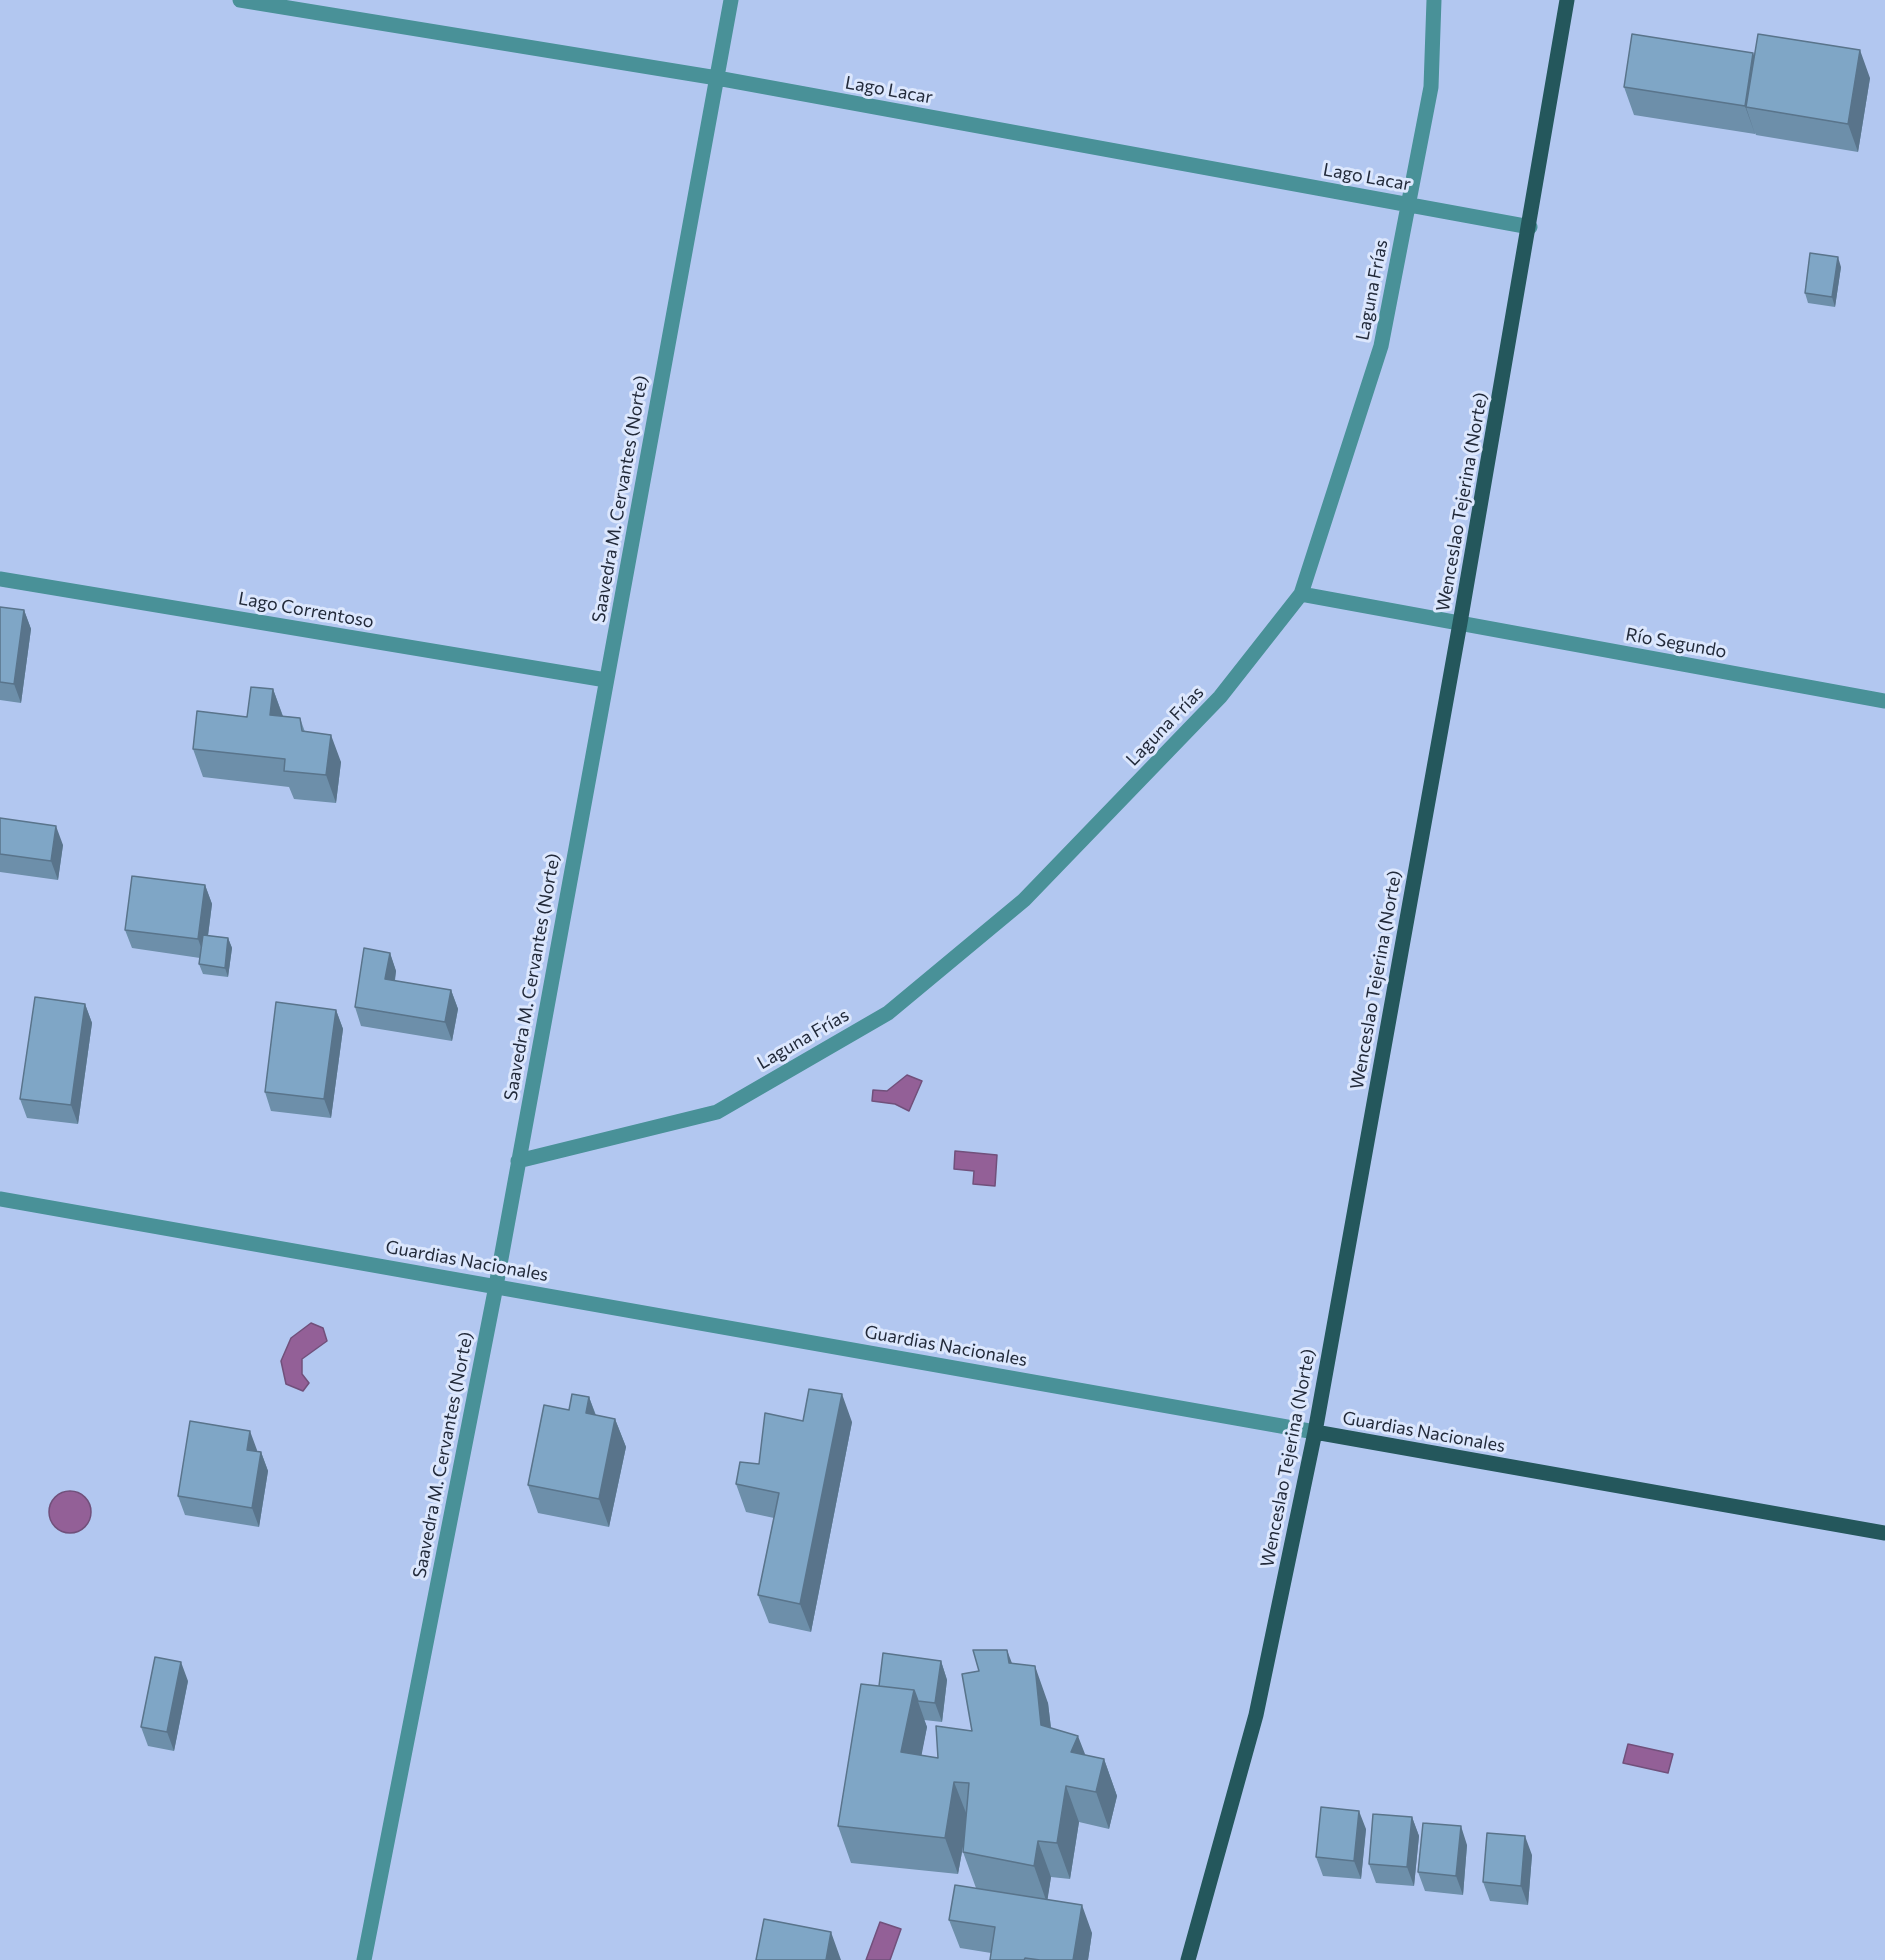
<!DOCTYPE html>
<html>
<head>
<meta charset="utf-8">
<style>
  body { margin:0 }
  canvas { display:block; background:#b2c7f0 }
</style>
</head>
<body>
<canvas width="1885" height="1960"></canvas>
<script>
const ctx = document.querySelector('canvas').getContext('2d');
ctx.lineJoin = 'round';
function fillPath(path, color) {
  ctx.fillStyle = color;
  ctx.fill(path, 'evenodd');
}
function toPath(rows) {
  const path = new Path2D();
  for (const r of rows) {
    if (r.length === 3) {
      path.moveTo(r[0] + r[2], r[1]);
      path.arc(r[0], r[1], r[2], 0, 2 * Math.PI);
      continue;
    }
    path.moveTo(r[0], r[1]);
    for (let i = 2; i < r.length; i += 2) path.lineTo(r[i], r[i + 1]);
  }
  return path;
}
function strokePath(path, color, width, dash) {
  ctx.strokeStyle = color;
  ctx.lineWidth = width;
  ctx.lineCap = dash ? 'butt' : 'round';
  ctx.setLineDash(dash || []);
  ctx.stroke(path);
}
function label(font, color, halo, rows, align = 'center') {
  ctx.font = font + ' Commissioner,sans-serif';
  ctx.lineWidth = 6;
  ctx.setLineDash([]);
  ctx.textBaseline = 'middle';
  ctx.strokeStyle = halo;
  ctx.fillStyle = color;
  for (const [text, x, y, turn = 0] of rows) {
    ctx.save();
    ctx.translate(x, y);
    ctx.rotate((+turn || 0) * Math.PI / 180);
    ctx.textAlign = isNaN(turn) ? turn : align;
    if (halo) ctx.strokeText(text, 0, 0);
    ctx.fillText(text, 0, 0);
    ctx.restore();
  }
}
const water = toPath([
  [907,1075,922,1081,909,1111,895,1104,872,1101,873,1090,887,1091,907,1075],
  [955,1151,997,1155,995,1186,973,1184,974,1171,954,1169,955,1151],
  [311,1323,323,1328,327,1341,302,1359,302,1374,309,1383,303,1391,286,1384,281,1361,291,1338,311,1323],
  [70,1512,21],
  [1628,1744,1673,1754,1668,1773,1623,1763,1628,1744],
  [880,1922,901,1929,890,1960,866,1960,880,1922]
]);
const minor = toPath([
  [240,0,717,78,1530,227],
  [0,579,606,680],
  [1301,594,1885,701],
  [518,1161,717,1112,888,1013,1024,900,1220,697,1301,594,1381,346,1431,87,1434,0],
  [0,1199,1315,1432],
  [364,1960,496,1286,731,0]
]);
const major = toPath([
  [1315,1432,1885,1533],
  [1188,1960,1256,1715,1315,1432,1460,623,1567,0]
]);
const wall = toPath([
  [1754,56,1870,78,1858,152,1756,135,1755,133,1755,134,1634,115,1624,87],
  [1841,267,1835,307,1808,303,1805,293],
  [0,607,24,610,31,629,21,703,0,700],
  [273,689,283,716,300,718,305,732,341,762,336,803,294,799,289,787,203,777,193,749,247,717],
  [0,818,63,845,58,880,0,872],
  [205,885,212,904,208,936,228,938,232,948,228,977,203,974,199,964,200,958,132,948,125,930],
  [390,953,396,971,395,981,451,990,458,1009,452,1041,361,1026,355,1007],
  [85,1004,92,1023,78,1124,27,1118,20,1099],
  [336,1010,343,1029,331,1118,271,1111,265,1092],
  [589,1397,596,1415,615,1419,626,1447,609,1527,538,1513,528,1485,569,1410],
  [803,1421,852,1422,811,1632,769,1623,758,1595,774,1518,746,1512,736,1484,759,1464],
  [257,1450,257,1452,261,1452,268,1471,259,1527,185,1515,178,1496],
  [941,1661,947,1680,942,1722,924,1720,927,1727,921,1755,938,1758,972,1731,979,1671,1012,1664,1048,1703,1051,1728,1085,1755,1104,1759,1117,1796,1109,1829,1079,1822,1070,1879,1051,1877,1047,1900,1092,1933,1088,1960,990,1960,991,1953,960,1948,949,1920,976,1888,963,1852,964,1841,958,1874,851,1863,838,1826],
  [188,1681,174,1751,148,1746,141,1727],
  [1412,1817,1419,1836,1414,1886,1376,1883,1369,1864],
  [1366,1829,1361,1879,1323,1876,1316,1857],
  [1467,1845,1463,1895,1425,1891,1418,1872],
  [1532,1855,1528,1905,1490,1901,1483,1882]
]);
const shadedWall = toPath([
  [1860,50,1870,78,1858,152,1848,124],
  [1753,53,1763,81,1746,107,1755,134,1745,106],
  [1838,257,1841,267,1835,307,1832,297],
  [24,610,31,629,21,703,14,684],
  [273,689,283,717,270,715],
  [331,735,341,762,336,803,326,775],
  [56,826,63,845,58,880,51,861],
  [205,885,212,904,205,958,198,939],
  [228,938,232,948,228,977,225,968],
  [390,953,396,971,392,998,385,979],
  [451,990,458,1009,452,1041,445,1022],
  [85,1004,92,1023,78,1124,71,1105],
  [336,1010,343,1029,331,1118,324,1099],
  [842,1394,852,1422,811,1632,800,1604],
  [589,1397,599,1425,586,1413],
  [615,1419,626,1447,609,1527,599,1499],
  [250,1431,257,1450,254,1469,247,1450],
  [261,1452,268,1471,259,1527,252,1508],
  [1007,1650,1021,1687,1009,1663],
  [941,1661,947,1680,942,1722,935,1703],
  [181,1662,188,1681,174,1751,167,1732],
  [1035,1666,1048,1703,1055,1762,1041,1725],
  [914,1690,927,1727,915,1789,901,1752],
  [1078,1736,1092,1772,1071,1752],
  [1104,1759,1117,1796,1109,1829,1096,1792],
  [954,1782,968,1818,958,1874,945,1838],
  [1066,1786,1079,1822,1070,1879,1057,1843],
  [1359,1811,1366,1829,1361,1879,1354,1861],
  [1412,1817,1419,1836,1414,1886,1407,1867],
  [1461,1826,1467,1845,1463,1895,1456,1876],
  [1525,1836,1532,1855,1528,1905,1521,1886],
  [1038,1841,1051,1877,1047,1903,1034,1866],
  [1082,1905,1092,1933,1088,1960,1073,1960],
  [831,1932,841,1960,826,1960]
]);
const building = toPath([
  [1632,34,1753,53,1745,106,1624,87,1632,34],
  [1758,34,1860,50,1848,124,1746,107,1758,34],
  [1810,253,1838,257,1832,297,1805,293,1810,253],
  [0,607,24,610,14,684,0,682,0,607],
  [251,687,273,689,270,715,300,718,302,731,331,735,326,775,284,771,285,759,193,749,197,711,247,717,251,687],
  [0,818,56,826,51,861,0,854,0,818],
  [132,876,205,885,198,939,125,930,132,876],
  [203,935,228,938,225,968,199,964,203,935],
  [364,948,390,953,385,979,451,990,445,1022,355,1007,364,948],
  [35,997,85,1004,71,1105,20,1099,35,997],
  [276,1002,336,1010,324,1099,265,1092,276,1002],
  [809,1389,842,1394,800,1604,758,1595,779,1493,736,1484,740,1462,759,1464,765,1413,803,1421,809,1389],
  [572,1394,589,1397,586,1413,615,1419,599,1499,528,1485,544,1405,569,1410,572,1394],
  [190,1421,250,1431,247,1450,261,1452,252,1508,178,1496,190,1421],
  [973,1650,1007,1650,1009,1663,1035,1666,1041,1725,1078,1736,1071,1752,1104,1759,1096,1792,1066,1786,1057,1843,1038,1841,1034,1866,963,1852,969,1783,954,1782,945,1838,838,1826,861,1684,914,1690,901,1752,938,1758,936,1726,972,1731,962,1674,979,1671,973,1650],
  [883,1653,941,1661,935,1703,918,1701,914,1690,879,1686,883,1653],
  [155,1657,181,1662,167,1732,141,1727,155,1657],
  [1321,1807,1359,1811,1354,1861,1316,1857,1321,1807],
  [1373,1814,1412,1817,1407,1867,1369,1864,1373,1814],
  [1423,1823,1461,1826,1456,1876,1418,1872,1423,1823],
  [1487,1833,1525,1836,1521,1886,1483,1882,1487,1833],
  [955,1885,1082,1905,1073,1960,1040,1960,1025,1958,1024,1960,990,1960,995,1927,949,1920,955,1885],
  [764,1919,831,1932,826,1960,756,1960,764,1919]
]);
const streetNames = [
  ["Lago Lacar",889,90,10],
  ["Lago Lacar",1367,177,10],
  ["Laguna Frías",1372,290,-79],
  ["Saavedra M. Cervantes (Norte)",620,499,-80],
  ["Wenceslao Tejerina (Norte)",1462,502,-80],
  ["Lago Correntoso",306,610,10],
  ["Río Segundo",1676,643,10],
  ["Laguna Frías",1165,726,-46],
  ["Saavedra M. Cervantes (Norte)",532,977,-80],
  ["Wenceslao Tejerina (Norte)",1376,980,-80],
  ["Laguna Frías",803,1039,-30],
  ["Guardias Nacionales",467,1261,10],
  ["Guardias Nacionales",946,1346,10],
  ["Guardias Nacionales",1424,1432,10],
  ["Saavedra M. Cervantes (Norte)",443,1455,-79],
  ["Wenceslao Tejerina (Norte)",1288,1458,-79]
];
fillPath(water, '#936097');
strokePath(water, '#71507b', 1.5);
strokePath(minor, '#499198', 15);
strokePath(major, '#24575c', 15);
fillPath(wall, '#6d8faa');
fillPath(shadedWall, '#59748b');
fillPath(building, '#7fa6c6');
strokePath(building, '#59748b', 1.5);
label('18px', '#222a3a', '#dce7fd', streetNames);
</script>
</body>
</html>
